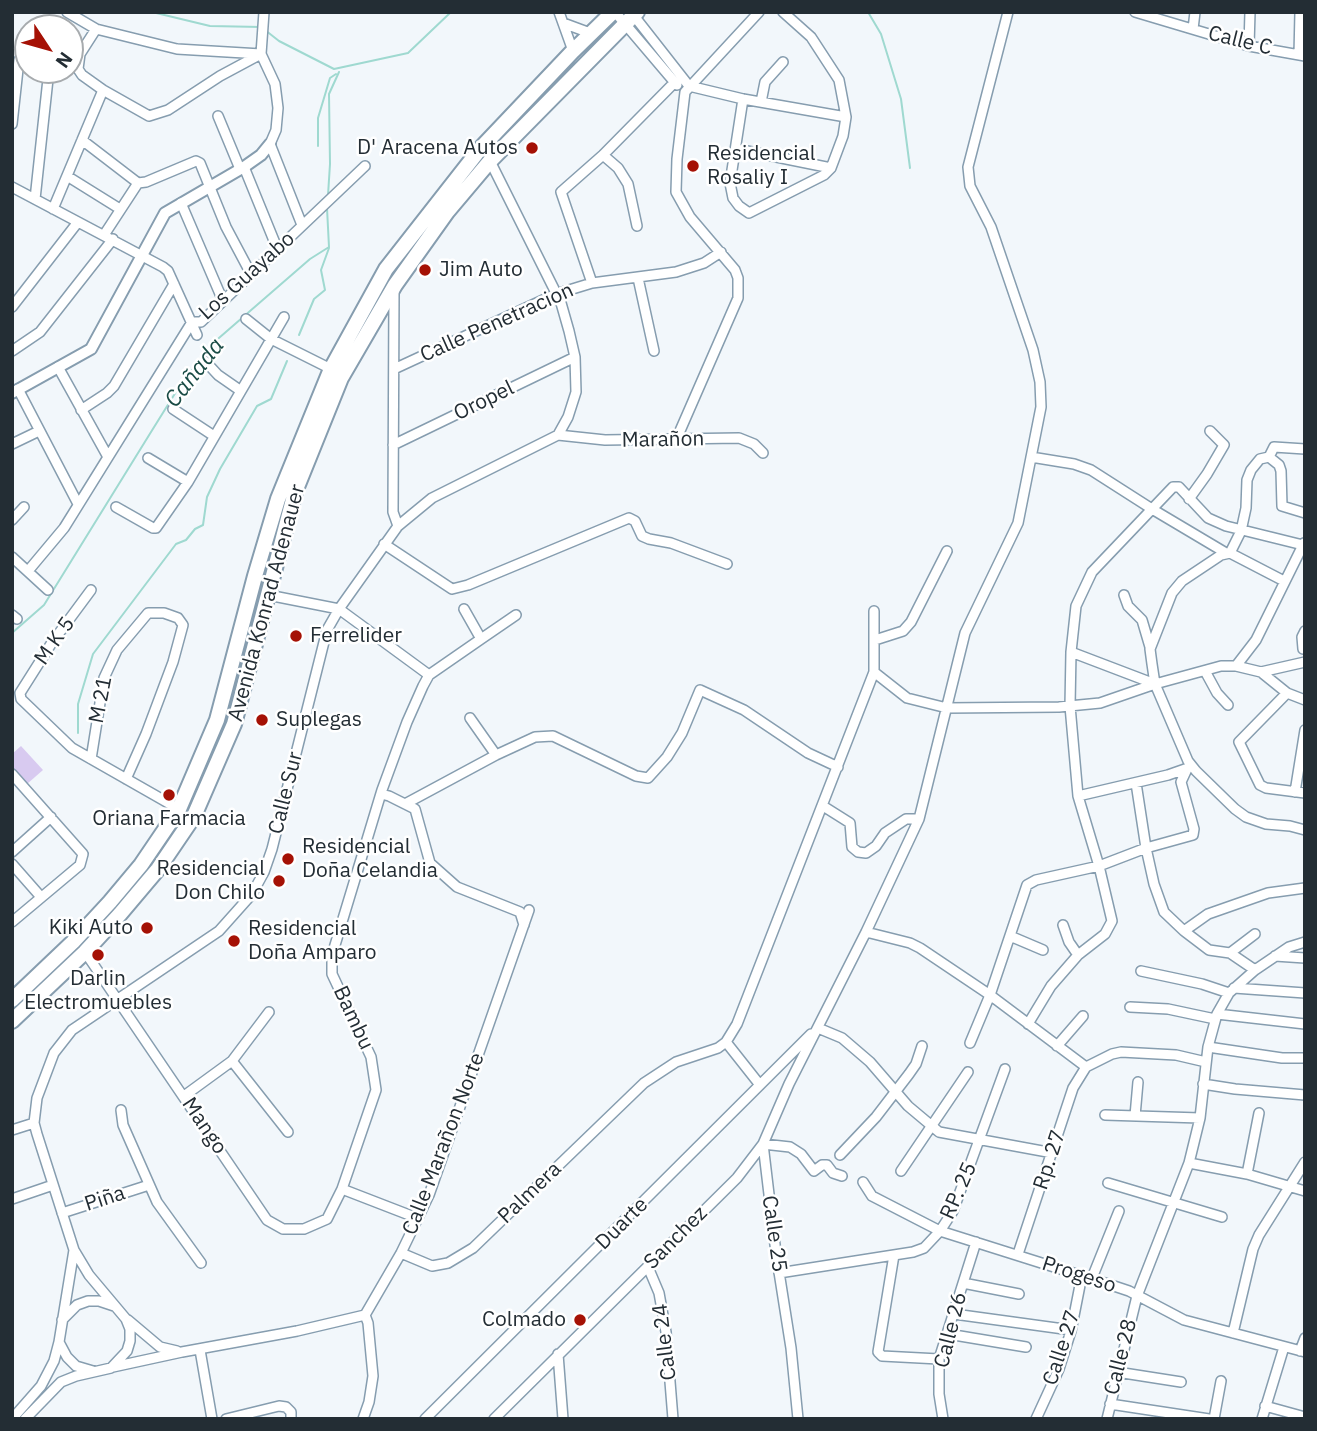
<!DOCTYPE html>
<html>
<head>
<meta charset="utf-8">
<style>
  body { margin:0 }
  #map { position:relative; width:1317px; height:1431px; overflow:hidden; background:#f2f7fb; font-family:"IBM Plex Sans",sans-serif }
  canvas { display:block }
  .frame { position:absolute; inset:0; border:14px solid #232d34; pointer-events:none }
  .north { position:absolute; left:14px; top:14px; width:70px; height:70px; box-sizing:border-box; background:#fff; border:2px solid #a7abae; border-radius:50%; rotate:126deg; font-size:19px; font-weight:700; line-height:28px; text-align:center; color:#232d34 }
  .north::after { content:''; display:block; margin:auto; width:24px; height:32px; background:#a51105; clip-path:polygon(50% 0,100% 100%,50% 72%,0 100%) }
</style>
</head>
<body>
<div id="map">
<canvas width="1317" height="1431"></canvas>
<div class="frame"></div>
<div class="north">N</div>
</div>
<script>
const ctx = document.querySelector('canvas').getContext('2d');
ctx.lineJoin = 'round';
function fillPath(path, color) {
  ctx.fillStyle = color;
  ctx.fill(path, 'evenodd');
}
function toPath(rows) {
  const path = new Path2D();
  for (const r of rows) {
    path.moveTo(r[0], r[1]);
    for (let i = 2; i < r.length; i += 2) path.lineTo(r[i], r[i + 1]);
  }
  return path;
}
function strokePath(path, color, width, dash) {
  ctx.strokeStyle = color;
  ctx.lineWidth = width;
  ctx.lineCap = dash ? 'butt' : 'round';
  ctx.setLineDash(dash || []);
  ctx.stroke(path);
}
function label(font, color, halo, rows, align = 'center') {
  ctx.font = font + ' "IBM Plex Sans",sans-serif';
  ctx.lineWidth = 5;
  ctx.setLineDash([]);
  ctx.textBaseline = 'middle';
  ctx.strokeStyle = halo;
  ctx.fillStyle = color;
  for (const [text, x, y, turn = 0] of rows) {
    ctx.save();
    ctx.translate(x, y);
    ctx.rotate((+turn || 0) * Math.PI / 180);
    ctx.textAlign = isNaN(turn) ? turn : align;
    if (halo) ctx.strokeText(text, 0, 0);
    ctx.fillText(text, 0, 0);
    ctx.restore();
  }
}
const green = toPath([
  [21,746,43,770,27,784,12,768,12,754]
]);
const stream = toPath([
  [152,12,210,26,261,27],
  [868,12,881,34,901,99,910,168],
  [265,30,279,41,334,69,408,53,451,12],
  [318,146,318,118,330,78,336,74],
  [328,195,330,164,329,94,339,72],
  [299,335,314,299,325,290,321,270,329,248],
  [12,633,44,605,151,432,179,387,212,344,310,259,329,247,327,208],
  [78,733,78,704,93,654,176,544,186,540,195,529,203,525,207,497,220,469,257,406,271,399,287,361]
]);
const minor = toPath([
  [67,12,96,29,177,49,261,54,275,84,278,108,276,130,270,144,302,225],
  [559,12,573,51],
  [615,12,677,85],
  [631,12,689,86,743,99,846,117],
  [1135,12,1249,46,1305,56],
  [563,23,590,33],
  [96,29,80,54,78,69,82,75,103,90,149,116,168,110,220,76,261,54,264,12],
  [1193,29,1195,12],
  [1249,46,1250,12],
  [1299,55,1300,12],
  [743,99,730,183,733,198,739,206,749,213,824,175,831,168,843,136,846,117,839,80,811,37,783,12],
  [761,102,765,82,783,62],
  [218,116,240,169],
  [12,124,19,60],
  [82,140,138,183],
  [737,149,831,168],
  [603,155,618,168,628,184,637,226],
  [490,161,561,303,569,331,575,357,576,392,568,417,558,435],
  [244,167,277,248],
  [67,176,120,209],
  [12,187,163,267,168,271,197,335],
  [35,199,48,79],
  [181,203,223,301],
  [53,209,103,90],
  [104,235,138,183,146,182,196,161,200,163,226,227,251,274],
  [638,278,654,351],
  [592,283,561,192,603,155,674,83],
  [394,291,393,512,398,526],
  [12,307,78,222],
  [246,319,271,339,331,369],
  [12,351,40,332,113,239],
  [205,361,218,375,241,391],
  [58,367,108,457],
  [394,369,556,294,592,283,676,272,704,263,721,252],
  [18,389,78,504],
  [173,409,214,436],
  [81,410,107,393,114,386,174,284],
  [558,435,605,440,739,438,754,444,763,453],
  [676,440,738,298,738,278,735,270,690,217,676,192,677,159,685,92,759,12],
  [12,444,39,431],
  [393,445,575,357],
  [1269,457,1279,465,1281,471,1282,506,1305,513],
  [1269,457,1274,447,1305,449],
  [148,458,188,482],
  [1189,499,1207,474,1224,445,1210,431],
  [116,507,153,528,156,528,188,482,284,317],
  [12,520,24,507],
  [384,544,452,589,468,585,629,518,635,521,642,536,649,539,671,543,727,564],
  [1226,553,1152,509,1173,487,1179,487,1208,518,1226,526,1303,545],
  [1230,553,1241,531,1246,508,1247,480,1251,470,1260,459,1269,457],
  [12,557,48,590],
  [28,571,64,528,192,322,201,322,365,166],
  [1284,581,1230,553,1221,555,1182,581,1172,593,1150,649,1152,664,1155,684,1188,761,1196,771,1235,809,1246,817,1266,824,1290,826,1305,830],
  [91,590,51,644,20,693,21,699,72,748,179,809],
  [268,595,339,609,429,675],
  [1124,595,1128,606,1142,620,1150,647],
  [874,611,874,672,907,698,947,708,1059,707,1100,703,1155,684,1221,666,1236,666,1261,672,1287,693,1305,700],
  [12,615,17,619],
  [481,639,516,615],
  [875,640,903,631,911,622,947,551],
  [1303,649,1302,637,1305,631],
  [1071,652,1155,684],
  [1236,666,1256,640,1304,543],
  [1205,671,1217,693,1228,705],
  [1261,672,1305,662],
  [1287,693,1239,742,1260,785,1266,788,1305,793],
  [496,755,535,737,553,736,636,776,648,778,667,757,682,733,700,690,744,710,808,753,838,767],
  [91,759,104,678,117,650,148,613,164,613,178,618,183,625,173,662,146,734,126,779],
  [12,774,83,854,80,865,12,922],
  [1295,792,1305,730],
  [381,794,389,796,415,809,430,863,457,887,520,912,524,925],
  [1078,796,1168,775,1188,768],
  [405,804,496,755,470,718],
  [823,806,850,823,852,847,858,852,866,853,876,846,885,833,906,819,919,819],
  [12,852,51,817],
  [12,864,41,897],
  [1063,925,1069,942,1078,955],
  [1184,931,1164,912,1154,884,1146,848,1193,835,1194,829,1181,782,1187,769],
  [866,932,910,943,920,948,990,995,1086,1067],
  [1010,936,1043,950],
  [85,952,267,1220,283,1229,304,1229,327,1219,342,1189,376,1090,371,1057,332,974,332,955,382,790,407,722,423,686,429,675,481,639,464,609],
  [1230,953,1255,934],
  [1275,956,1305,958],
  [1255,970,1230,953,1209,950,1184,931,1208,914,1268,893,1305,888],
  [1141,971,1202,984,1229,993],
  [1234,988,1305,993],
  [1130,1007,1168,1009,1215,1019],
  [1217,1014,1305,1024],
  [1028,1024,1051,986,1078,955,1105,934,1112,921,1099,866,1078,796,1070,706,1071,652,1076,606,1092,572,1152,509,1091,470,1074,464,1031,457],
  [818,1028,842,1038,870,1062,908,1106,939,1132,1053,1153],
  [726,1042,760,1085],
  [970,1043,990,995,1027,885,1036,880,1099,866,1146,848,1136,783],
  [1057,1046,1083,1016],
  [1208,1047,1282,1058,1305,1058],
  [232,1061,288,1132],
  [1203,1084,1235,1089,1305,1095],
  [184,1096,232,1061,269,1012],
  [121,1110,123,1125,157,1202,201,1263],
  [1105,1115,1200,1118],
  [1135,1116,1138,1082],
  [12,1130,34,1123],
  [840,1155,876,1117,909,1074,916,1064,922,1046],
  [1189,1163,1247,1174,1305,1191],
  [901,1171,968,1072],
  [1247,1174,1259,1113],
  [863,1182,872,1196,940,1231,1108,1284,1129,1291,1184,1320,1305,1352],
  [1108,1183,1222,1217],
  [342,1189,417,1218],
  [12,1199,53,1185],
  [62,1213,149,1185],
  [401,1253,432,1266,448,1263,473,1248,644,1083,676,1062,718,1048,726,1042,737,1024,874,672],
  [1018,1254,1073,1088,1086,1067,1112,1054,1121,1052,1176,1055,1206,1062],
  [894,1255,878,1352,882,1356,939,1359],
  [648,1267,659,1293,666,1332,673,1419],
  [779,1273,913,1252,924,1248,940,1231,953,1211,1005,1069],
  [1092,1278,1119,1211],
  [963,1283,1019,1294],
  [954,1314,1071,1330],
  [62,1320,77,1305,88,1301,99,1301,114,1306],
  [128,1320,160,1347,177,1351],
  [1233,1333,1253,1249,1259,1235,1305,1162],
  [948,1334,1026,1347],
  [59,1342,67,1357,76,1366,93,1371],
  [200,1350,212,1419],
  [1300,1351,1305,1338],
  [558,1354,563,1419],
  [113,1367,182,1352,297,1331,365,1315,401,1253,429,1195,529,910],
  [1117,1372,1181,1382],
  [1110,1404,1209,1419],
  [1265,1406,1305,1417],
  [12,1419,41,1386,54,1361,59,1342,74,1250],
  [25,1419,61,1382,76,1376,111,1368,127,1351,130,1341,130,1329,126,1319,89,1275,74,1250,37,1134,34,1123,37,1098,54,1053,72,1030,219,931,252,894,264,872,272,849,327,630,339,609,398,526,432,498,558,435],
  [226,1419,279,1406,286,1407,291,1412,291,1419],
  [363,1419,369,1402,373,1376,368,1323,365,1315],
  [425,1419,811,1034],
  [494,1419,737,1178,763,1144,789,1084,866,932,919,819,965,633,1018,523,1041,407,1040,382,1033,350,991,227,970,186,968,167,1008,12],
  [798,1419,791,1348,776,1253,763,1144,790,1147,801,1154,814,1171,822,1165,827,1165,833,1173,842,1176],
  [943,1419,939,1394,939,1359,976,1242],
  [1036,1419,1059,1369,1071,1331,1082,1275],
  [1107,1419,1137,1296,1189,1163,1200,1118,1208,1047,1217,1014,1229,993,1255,970,1289,947,1305,942],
  [1214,1419,1221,1381],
  [1262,1419,1284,1347]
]);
const tertiary = toPath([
  [12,393,91,349,165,213,244,167,261,155,270,144]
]);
const primary = toPath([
  [12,1000,73,942,110,902,141,865,179,809,217,720,255,576,278,499,331,369,386,269,480,149,573,51,613,12],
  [12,1021,85,952,120,914,158,869,194,816,234,724,295,492,341,378,395,285,447,212,490,161,637,12]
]);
const markers = [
  [532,148,7,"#a51105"],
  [693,166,7,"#a51105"],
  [425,270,7,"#a51105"],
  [296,636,7,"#a51105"],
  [262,720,7,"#a51105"],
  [169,795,7,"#a51105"],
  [288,859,7,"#a51105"],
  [279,881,7,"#a51105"],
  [147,928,7,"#a51105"],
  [234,941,7,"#a51105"],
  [98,955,7,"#a51105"],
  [580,1320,7,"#a51105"]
];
const streetNames = [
  ["Calle C",1240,41,14],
  ["Los Guayabo",247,276,-42],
  ["Calle Penetracion",497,323,-24],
  ["Oropel",484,401,-26],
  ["Marañon",663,440,-1],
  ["Avenida Konrad Adenauer",267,603,-75],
  ["M K 5",55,641,-55],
  ["M 21",101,700,-79],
  ["Calle Sur",286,793,-76],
  ["Bambu",353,1018,65],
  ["Mango",204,1126,56],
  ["Calle Marañon Norte",444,1144,-69],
  ["Rp. 27",1050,1160,-72],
  ["RP. 25",959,1191,-66],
  ["Palmera",530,1193,-44],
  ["Piña",105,1199,-18],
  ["Duarte",622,1224,-45],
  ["Calle 25",774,1234,82],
  ["Sanchez",676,1238,-45],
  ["Progeso",1079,1275,18],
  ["Calle 26",951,1330,-76],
  ["Calle 24",665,1342,-97],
  ["Calle 27",1062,1348,-72],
  ["Calle 28",1121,1357,-76]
];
const poiNames = [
  ["D' Aracena Autos",518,148,"right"],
  ["Residencial",707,154],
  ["Rosaliy I",707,178],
  ["Jim Auto",439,270],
  ["Ferrelider",310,636],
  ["Suplegas",276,720],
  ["Oriana Farmacia",169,819,"center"],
  ["Residencial",302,847],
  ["Doña Celandia",302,871],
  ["Residencial",265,869,"right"],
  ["Don Chilo",265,893,"right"],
  ["Kiki Auto",133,928,"right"],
  ["Residencial",248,929],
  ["Doña Amparo",248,953],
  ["Darlin",98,979,"center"],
  ["Electromuebles",98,1003,"center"],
  ["Colmado",566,1320,"right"]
];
const waterNames = [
  ["Cañada",195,373,-52]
];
fillPath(green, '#d8caf0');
strokePath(stream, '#9fd9d0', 2);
strokePath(minor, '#869daf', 12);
strokePath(tertiary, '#869daf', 14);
strokePath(primary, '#869daf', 18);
strokePath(minor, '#fff', 9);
strokePath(tertiary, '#fff', 10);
strokePath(primary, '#fff', 14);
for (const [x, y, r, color] of markers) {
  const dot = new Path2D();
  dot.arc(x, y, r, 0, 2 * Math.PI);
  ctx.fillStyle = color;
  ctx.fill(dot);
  strokePath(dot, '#fff', 2.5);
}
label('21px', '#232d34', '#fff', streetNames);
label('21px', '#232d34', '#fff', poiNames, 'left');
label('italic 23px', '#194b45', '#fff', waterNames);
</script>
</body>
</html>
